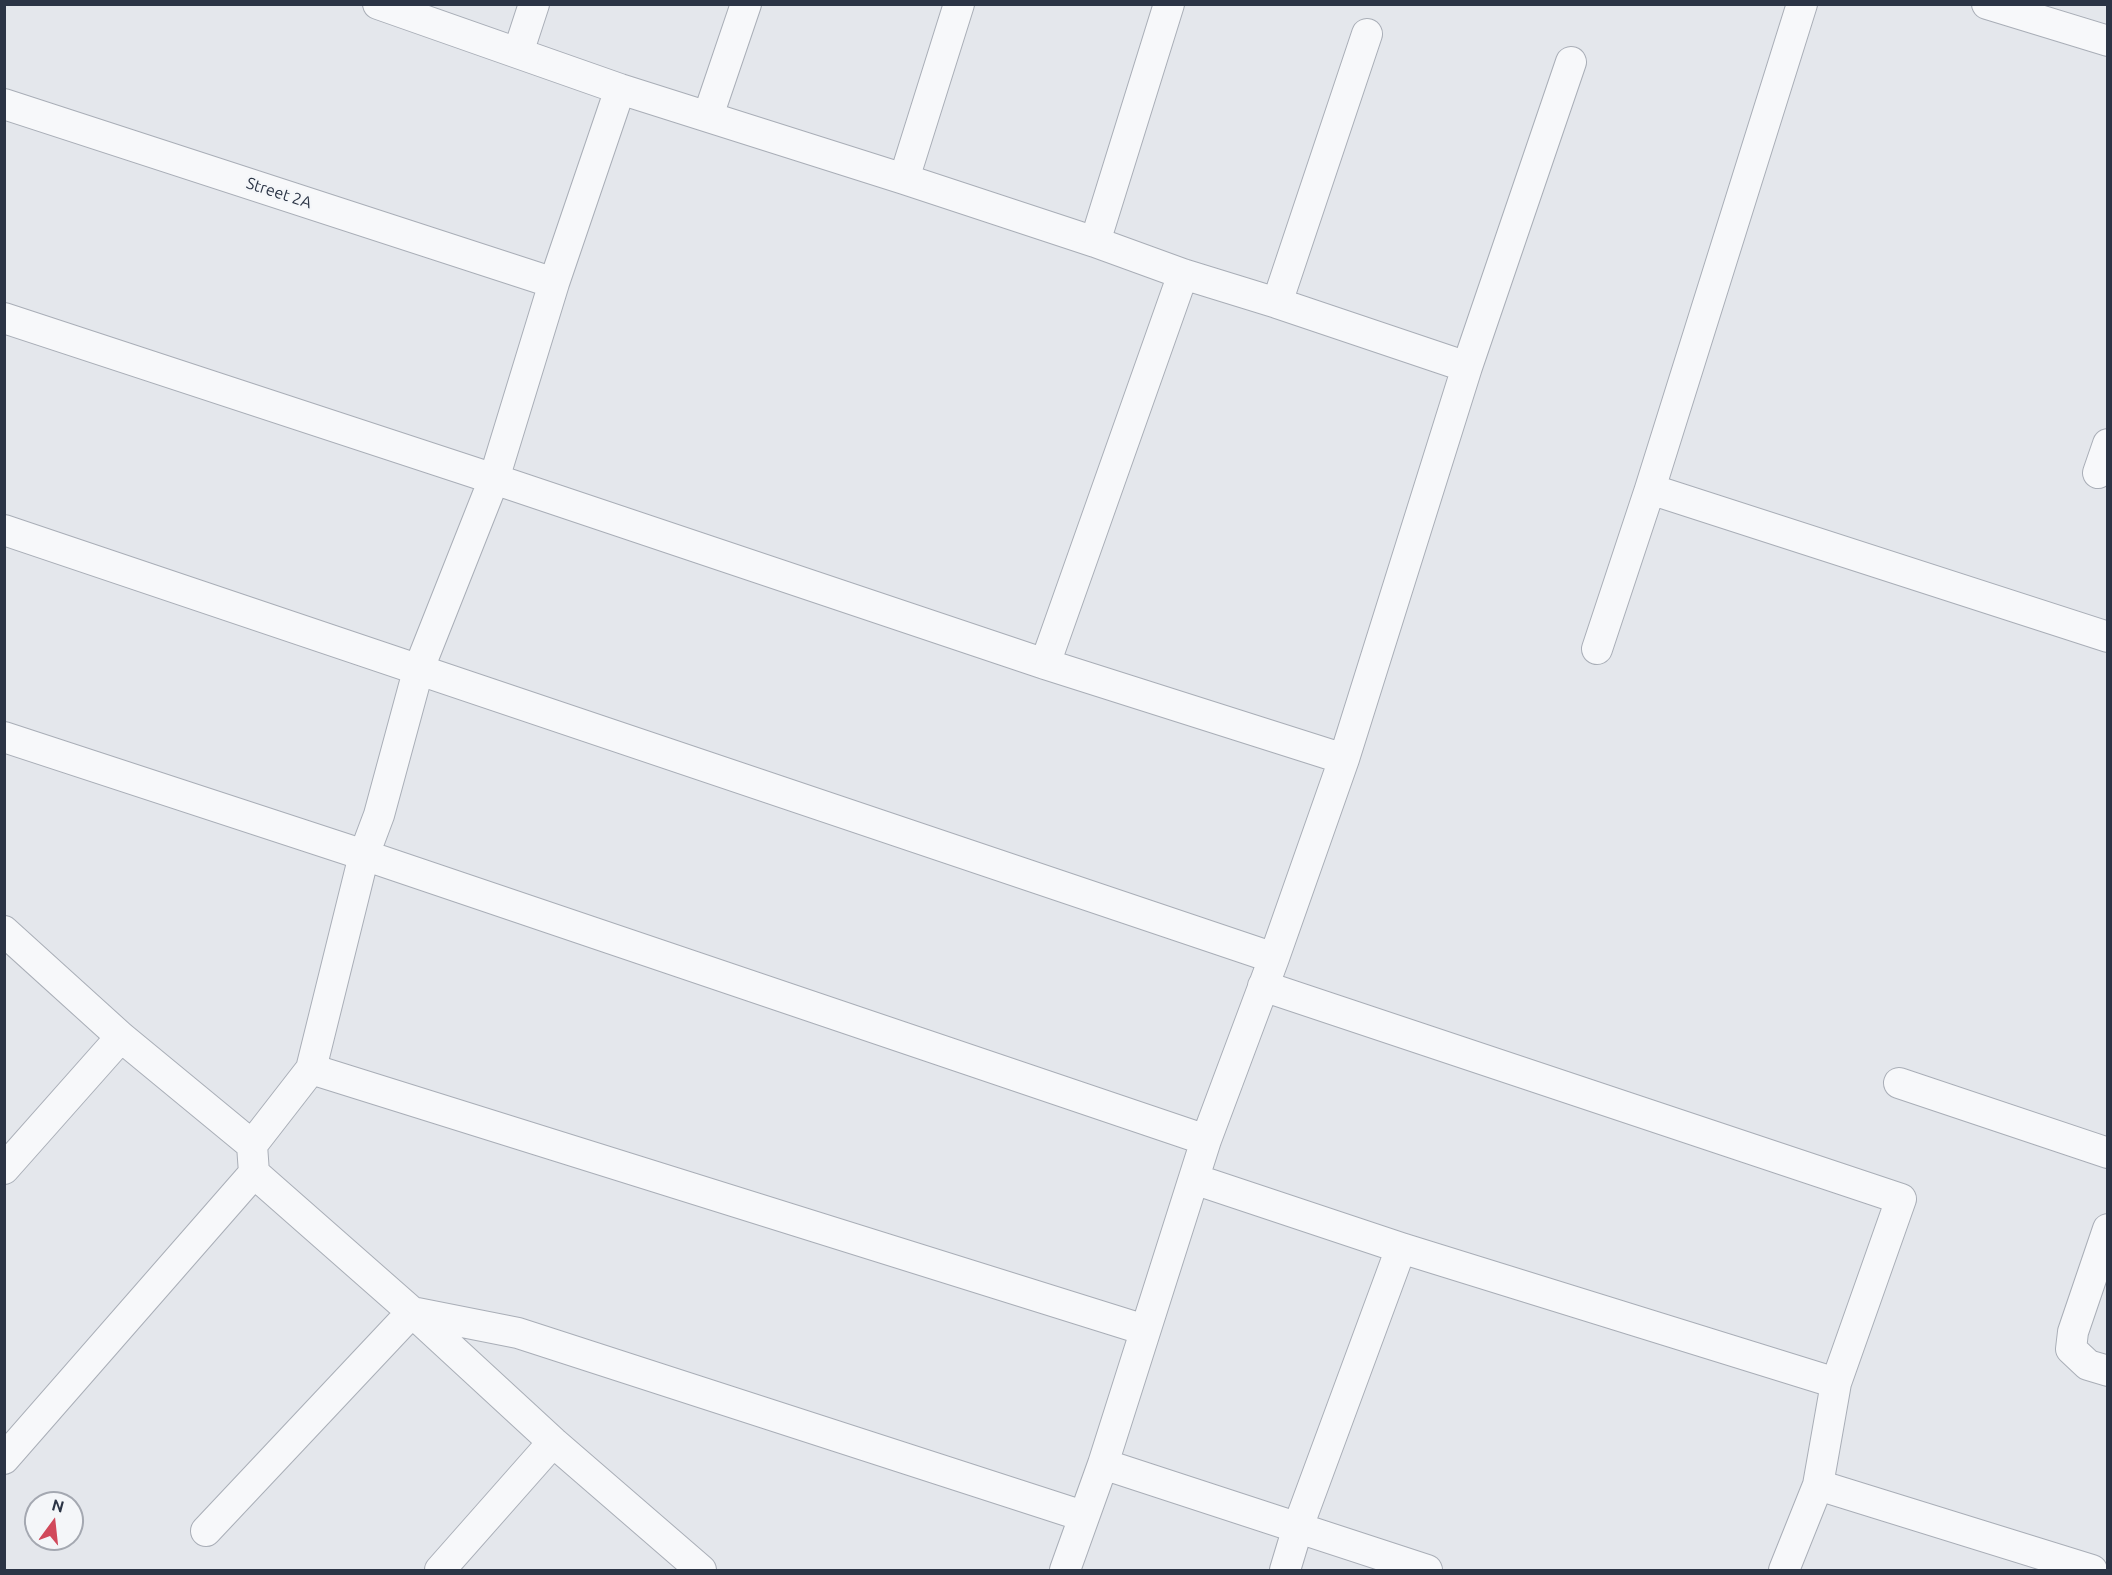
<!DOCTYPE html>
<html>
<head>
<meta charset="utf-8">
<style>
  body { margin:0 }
  #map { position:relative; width:2112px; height:1575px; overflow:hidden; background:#e4e7ec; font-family:Ubuntu,sans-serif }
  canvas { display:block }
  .frame { position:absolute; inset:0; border:6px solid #2b3445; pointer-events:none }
  .north { position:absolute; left:24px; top:1491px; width:60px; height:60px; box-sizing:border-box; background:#f4f6f9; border:2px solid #a4a8b1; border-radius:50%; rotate:15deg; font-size:16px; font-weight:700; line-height:24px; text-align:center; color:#2b3445 }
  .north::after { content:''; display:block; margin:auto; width:21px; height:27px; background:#d1495b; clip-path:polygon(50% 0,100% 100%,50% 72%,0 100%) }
</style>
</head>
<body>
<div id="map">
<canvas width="2112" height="1575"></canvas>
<div class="frame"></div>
<div class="north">N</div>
</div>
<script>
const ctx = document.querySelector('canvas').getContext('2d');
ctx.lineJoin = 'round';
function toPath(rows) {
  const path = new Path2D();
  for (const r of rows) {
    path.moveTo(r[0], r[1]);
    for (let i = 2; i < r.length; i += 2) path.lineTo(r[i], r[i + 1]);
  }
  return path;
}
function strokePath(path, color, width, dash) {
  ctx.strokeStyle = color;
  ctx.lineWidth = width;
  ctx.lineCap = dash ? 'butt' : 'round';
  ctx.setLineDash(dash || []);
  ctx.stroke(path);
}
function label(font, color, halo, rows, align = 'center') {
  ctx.font = font + ' Ubuntu,sans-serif';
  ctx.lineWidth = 4.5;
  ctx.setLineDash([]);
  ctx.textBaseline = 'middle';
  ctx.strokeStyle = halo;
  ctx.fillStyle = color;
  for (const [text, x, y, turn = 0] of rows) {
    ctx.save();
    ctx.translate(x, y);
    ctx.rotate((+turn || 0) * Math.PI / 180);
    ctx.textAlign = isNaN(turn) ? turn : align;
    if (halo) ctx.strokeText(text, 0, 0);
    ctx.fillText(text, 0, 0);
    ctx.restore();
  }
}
const street = toPath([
  [378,4,620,89,904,179,1095,242,1183,274,1277,303,1467,367],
  [1987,4,2108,41],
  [518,53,534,4],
  [4,104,554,283],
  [708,116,746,4],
  [904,179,959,4],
  [1095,242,1169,4],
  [1277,303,1367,34],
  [4,318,494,479,1045,664,1344,759],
  [2098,473,2108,444],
  [1650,489,2108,637],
  [4,530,1274,958],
  [1597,649,1650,489,1802,4],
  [1045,664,1183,274],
  [4,737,364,855,1206,1140],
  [4,931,121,1037,252,1145,254,1173,412,1312,553,1442,701,1570],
  [1263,986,1901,1199,1836,1383,1818,1485,1784,1570],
  [311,1069,1145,1330],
  [1899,1083,2108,1153],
  [252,1145,311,1069,364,855,379,815,418,671,494,479,554,283,620,89],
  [4,1169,121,1037],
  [1194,1179,1401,1248,1836,1383],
  [2108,1229,2073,1332,2071,1349,2088,1365,2108,1371],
  [4,1459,254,1173],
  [1103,1464,1427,1570],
  [1818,1485,2092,1570],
  [206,1531,412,1312,518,1333,1083,1516],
  [440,1570,553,1442],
  [1065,1570,1103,1464,1206,1140,1274,958,1344,759,1467,367,1571,62],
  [1285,1570,1298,1527,1401,1248]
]);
const streetNames = [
  ["Street 2A",279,193,18]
];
strokePath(street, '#a9aeb7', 32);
strokePath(street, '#f7f8fa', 30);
label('16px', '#2b3445', '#f4f6f9', streetNames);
</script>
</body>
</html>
